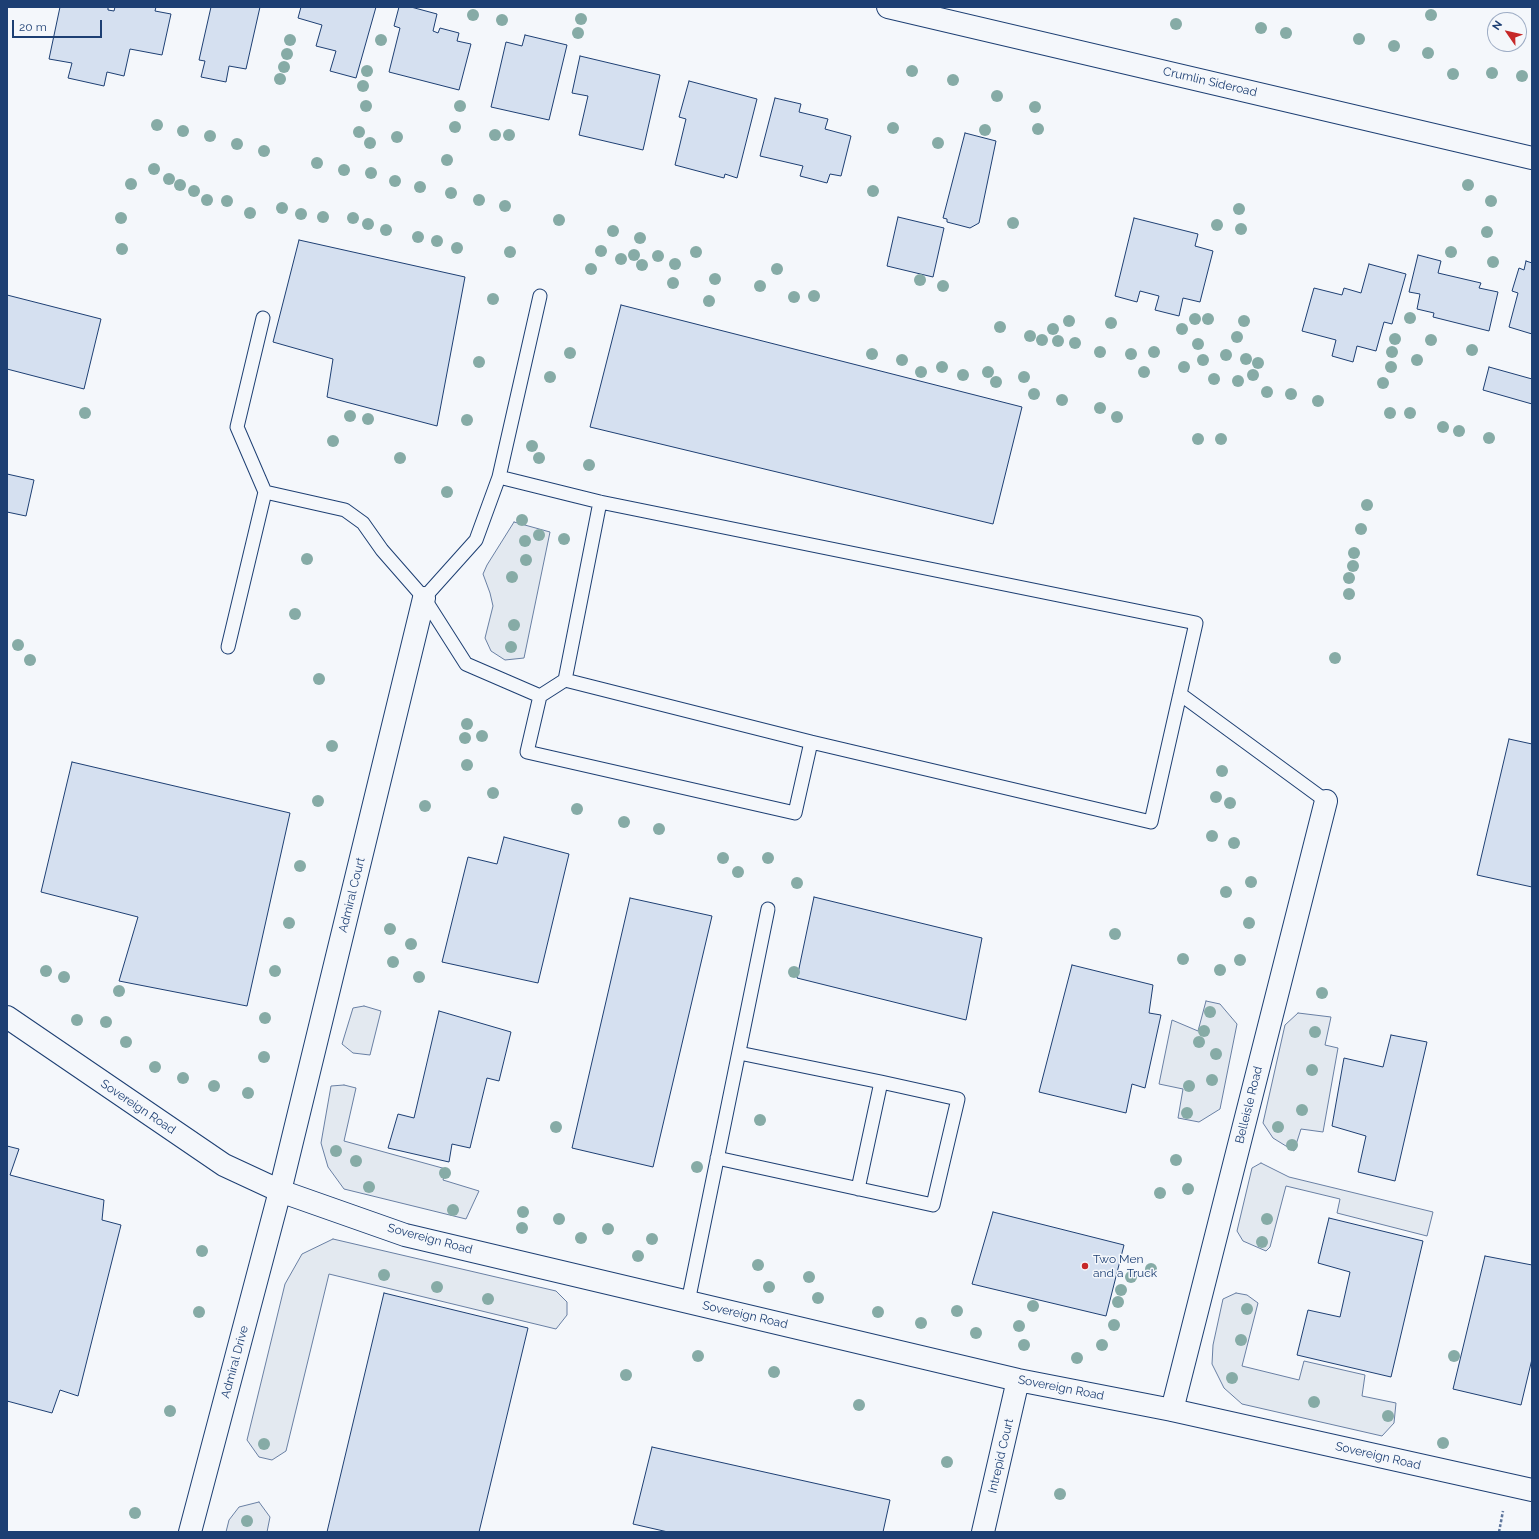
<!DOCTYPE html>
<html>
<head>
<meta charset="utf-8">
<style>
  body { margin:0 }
  #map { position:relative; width:1539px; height:1539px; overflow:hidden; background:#f4f7fb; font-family:Raleway,sans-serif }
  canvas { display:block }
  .frame { position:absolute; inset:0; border:8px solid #1d3f73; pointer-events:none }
  .north { position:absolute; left:1487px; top:12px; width:40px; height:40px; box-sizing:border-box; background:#f4f7fb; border:1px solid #9eadc5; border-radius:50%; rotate:304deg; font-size:11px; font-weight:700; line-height:16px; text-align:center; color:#1d3f73 }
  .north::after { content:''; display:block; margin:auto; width:14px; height:18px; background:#c62828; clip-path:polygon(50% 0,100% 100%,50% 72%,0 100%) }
  .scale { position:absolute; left:12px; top:20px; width:90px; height:18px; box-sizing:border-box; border:2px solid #1d3f73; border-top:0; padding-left:5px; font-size:12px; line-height:14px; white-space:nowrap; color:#1d3f73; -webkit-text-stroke:3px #f4f7fb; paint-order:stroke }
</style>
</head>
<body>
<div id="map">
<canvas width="1539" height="1539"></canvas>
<div class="frame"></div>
<div class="north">N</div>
<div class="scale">20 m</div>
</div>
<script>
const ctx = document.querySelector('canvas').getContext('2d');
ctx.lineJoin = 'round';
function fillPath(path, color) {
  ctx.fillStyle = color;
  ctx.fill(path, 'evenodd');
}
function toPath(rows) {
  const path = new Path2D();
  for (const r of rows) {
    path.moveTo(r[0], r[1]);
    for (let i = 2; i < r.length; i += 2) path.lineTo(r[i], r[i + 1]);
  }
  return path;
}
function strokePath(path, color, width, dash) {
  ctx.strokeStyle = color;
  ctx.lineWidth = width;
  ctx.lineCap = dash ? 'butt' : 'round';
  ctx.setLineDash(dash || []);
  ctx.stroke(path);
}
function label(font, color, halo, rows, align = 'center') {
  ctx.font = font + ' Raleway,sans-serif';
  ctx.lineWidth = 3;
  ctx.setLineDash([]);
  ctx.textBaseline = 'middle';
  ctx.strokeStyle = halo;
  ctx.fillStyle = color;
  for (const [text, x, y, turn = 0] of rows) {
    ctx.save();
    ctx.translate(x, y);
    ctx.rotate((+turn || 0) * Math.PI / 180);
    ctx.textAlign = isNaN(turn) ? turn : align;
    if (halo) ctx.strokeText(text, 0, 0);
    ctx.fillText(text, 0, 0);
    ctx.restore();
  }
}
const green = toPath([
  [514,522,550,532,524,658,505,660,491,651,485,638,493,606,490,593,483,574,487,565,514,522],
  [1206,1001,1220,1004,1237,1024,1220,1109,1199,1122,1178,1118,1183,1089,1159,1084,1172,1020,1198,1031,1206,1001],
  [364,1006,381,1011,370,1055,353,1053,342,1044,353,1008,364,1006],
  [1298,1013,1331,1017,1325,1045,1338,1048,1323,1132,1301,1129,1294,1151,1273,1138,1263,1123,1285,1025,1298,1013],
  [344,1085,356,1088,344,1141,446,1169,443,1180,479,1191,466,1219,344,1189,328,1167,321,1143,331,1086,344,1085],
  [1261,1163,1289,1177,1433,1212,1427,1236,1337,1213,1340,1199,1286,1186,1270,1247,1266,1251,1243,1241,1237,1231,1252,1168,1261,1163],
  [333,1239,556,1291,567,1302,567,1315,556,1329,329,1274,286,1451,272,1460,259,1457,247,1440,285,1284,302,1254,333,1239],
  [1236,1293,1247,1295,1258,1303,1242,1366,1299,1380,1304,1361,1365,1375,1362,1396,1396,1403,1394,1423,1382,1436,1242,1404,1224,1388,1212,1364,1213,1345,1223,1299,1236,1293],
  [259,1502,270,1517,267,1532,226,1532,229,1520,239,1507,259,1502]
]);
const building = toPath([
  [60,7,108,7,108,10,114,11,115,7,156,7,155,11,171,14,162,55,130,49,124,76,107,72,104,86,68,78,72,63,49,59,60,7],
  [211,7,260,7,246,69,229,66,226,82,201,77,205,61,199,60,211,7],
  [301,7,376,7,356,78,330,71,336,51,316,46,322,25,298,18,301,7],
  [399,7,411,7,437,14,433,31,438,33,440,28,459,33,457,41,471,44,459,90,389,72,400,28,394,26,399,7],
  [525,35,567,45,549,120,491,107,506,42,522,46,525,35],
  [580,56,660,75,643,150,579,135,588,96,572,93,580,56],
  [689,81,757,99,737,178,725,174,724,178,675,165,686,119,679,117,689,81],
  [775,98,801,104,799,112,828,119,825,129,851,136,841,176,830,174,827,183,800,176,803,166,760,156,775,98],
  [965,133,996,141,979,223,970,228,947,222,947,219,943,218,965,133],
  [898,217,944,228,933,277,887,266,898,217],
  [1134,218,1198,234,1195,246,1213,251,1200,302,1183,298,1179,316,1155,310,1159,296,1140,291,1137,302,1115,296,1134,218],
  [299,240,465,277,437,426,327,397,333,359,273,342,299,240],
  [1418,255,1441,261,1438,273,1481,283,1479,288,1498,292,1489,331,1433,317,1434,313,1417,309,1420,294,1409,292,1418,255],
  [1526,261,1532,263,1532,334,1509,327,1518,293,1512,291,1519,268,1524,270,1526,261],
  [1369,264,1406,274,1392,324,1384,322,1376,351,1357,346,1353,362,1332,356,1336,340,1302,331,1314,288,1342,295,1344,288,1361,293,1369,264],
  [7,295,101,319,84,389,7,369,7,295],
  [621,305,1022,407,993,524,590,427,621,305],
  [1489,367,1532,379,1532,404,1483,390,1489,367],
  [7,474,34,480,26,516,7,512,7,474],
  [1509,739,1532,744,1532,887,1477,875,1509,739],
  [72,762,290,813,247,1006,119,981,138,917,41,892,72,762],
  [504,837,569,854,538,983,442,962,468,857,497,864,504,837],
  [814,897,982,938,966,1020,797,978,814,897],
  [630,898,712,916,653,1167,572,1148,630,898],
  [1072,965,1153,985,1149,1013,1161,1015,1145,1088,1132,1084,1126,1113,1039,1092,1072,965],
  [439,1011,511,1032,499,1081,487,1078,470,1148,452,1144,449,1162,388,1148,398,1114,414,1118,439,1011],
  [1391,1035,1427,1042,1395,1181,1358,1172,1366,1136,1332,1126,1344,1058,1383,1067,1391,1035],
  [7,1146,19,1149,10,1175,104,1200,102,1220,121,1225,78,1396,60,1390,52,1413,7,1401,7,1146],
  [993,1212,1124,1245,1106,1316,972,1284,993,1212],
  [1329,1218,1423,1241,1391,1377,1297,1355,1308,1310,1340,1317,1350,1272,1318,1263,1329,1218],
  [1485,1256,1532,1265,1532,1359,1521,1405,1453,1389,1485,1256],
  [384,1293,528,1328,479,1532,327,1532,384,1293],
  [652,1447,890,1500,883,1532,668,1532,633,1524,652,1447]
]);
const path = toPath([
  [1499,1532,1503,1511]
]);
const lane = toPath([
  [263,318,237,427,265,492],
  [499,477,540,296],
  [228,647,265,492,345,510,363,523,382,550,424,598,466,664,540,696,527,752,795,813,811,742,1151,822,1196,623,600,502,499,477,476,540,424,598],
  [565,680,811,742],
  [1180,694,1326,801],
  [540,696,565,680,600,502],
  [717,1158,933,1205,958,1099,881,1082,739,1053],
  [858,1189,881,1082],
  [688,1302,768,909]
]);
const street = toPath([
  [7,1017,224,1165,280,1191,405,1235,1018,1380,1172,1410,1532,1490],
  [1172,1410,1326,801],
  [190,1532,280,1191,424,598],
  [983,1532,1018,1380]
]);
const secondary = toPath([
  [888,7,1532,158]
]);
const trees = [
  [473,15],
  [1431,15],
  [581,19],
  [502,20],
  [1176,24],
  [1261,28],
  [578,33],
  [1286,33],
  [1359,39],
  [290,40],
  [381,40],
  [1394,46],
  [1428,53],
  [287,54],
  [284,67],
  [367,71],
  [912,71],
  [1492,73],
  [1453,74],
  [1522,76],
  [280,79],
  [953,80],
  [363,86],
  [997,96],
  [366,106],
  [460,106],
  [1035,107],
  [157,125],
  [455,127],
  [893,128],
  [1038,129],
  [985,130],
  [183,131],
  [359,132],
  [495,135],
  [509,135],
  [210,136],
  [397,137],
  [370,143],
  [938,143],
  [237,144],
  [264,151],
  [447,160],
  [317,163],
  [154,169],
  [344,170],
  [371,173],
  [169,179],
  [395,181],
  [131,184],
  [180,185],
  [1468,185],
  [420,187],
  [194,191],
  [873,191],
  [451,193],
  [207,200],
  [479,200],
  [227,201],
  [1491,201],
  [505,206],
  [282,208],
  [1239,209],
  [250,213],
  [301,214],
  [323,217],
  [121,218],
  [353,218],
  [559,220],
  [1013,223],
  [368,224],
  [1217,225],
  [1241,229],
  [386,230],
  [613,231],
  [1487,232],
  [418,237],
  [640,238],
  [437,241],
  [457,248],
  [122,249],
  [601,251],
  [510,252],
  [696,252],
  [1451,252],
  [634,255],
  [658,256],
  [621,259],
  [1493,262],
  [675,264],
  [642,265],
  [591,269],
  [777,269],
  [715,279],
  [920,280],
  [673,283],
  [760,286],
  [943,286],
  [814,296],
  [794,297],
  [493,299],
  [709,301],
  [1410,318],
  [1195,319],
  [1208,319],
  [1069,321],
  [1244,321],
  [1111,323],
  [1000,327],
  [1053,329],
  [1182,329],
  [1030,336],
  [1237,337],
  [1395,339],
  [1042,340],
  [1431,340],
  [1058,341],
  [1075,343],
  [1198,344],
  [1472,350],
  [1100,352],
  [1154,352],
  [1392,352],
  [570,353],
  [872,354],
  [1131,354],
  [1226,355],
  [1246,359],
  [902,360],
  [1203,360],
  [1417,360],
  [479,362],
  [1258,363],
  [942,367],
  [1184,367],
  [1391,367],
  [921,372],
  [988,372],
  [1144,372],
  [963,375],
  [1253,375],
  [550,377],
  [1024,377],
  [1214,379],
  [1238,381],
  [996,382],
  [1383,383],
  [1267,392],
  [1034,394],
  [1291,394],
  [1062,400],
  [1318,401],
  [1100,408],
  [85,413],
  [1390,413],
  [1410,413],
  [350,416],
  [1117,417],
  [368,419],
  [467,420],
  [1443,427],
  [1459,431],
  [1489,438],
  [1198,439],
  [1221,439],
  [333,441],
  [532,446],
  [400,458],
  [539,458],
  [589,465],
  [447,492],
  [1367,505],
  [522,520],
  [1361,529],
  [539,535],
  [564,539],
  [525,541],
  [1354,553],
  [307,559],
  [526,560],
  [1353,566],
  [512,577],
  [1349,578],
  [1349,594],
  [295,614],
  [514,625],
  [18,645],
  [511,647],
  [1335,658],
  [30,660],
  [319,679],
  [467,724],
  [482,736],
  [465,738],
  [332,746],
  [467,765],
  [1222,771],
  [493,793],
  [1216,797],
  [318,801],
  [1230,803],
  [425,806],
  [577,809],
  [624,822],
  [659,829],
  [1212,836],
  [1234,843],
  [723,858],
  [768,858],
  [300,866],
  [738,872],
  [1251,882],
  [797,883],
  [1226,892],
  [289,923],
  [1249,923],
  [390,929],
  [1115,934],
  [411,944],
  [1183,959],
  [1240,960],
  [393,962],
  [1220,970],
  [46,971],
  [275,971],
  [794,972],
  [64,977],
  [419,977],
  [119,991],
  [1322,993],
  [1210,1012],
  [265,1018],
  [77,1020],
  [106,1022],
  [1204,1031],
  [1315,1032],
  [126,1042],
  [1199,1042],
  [1216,1054],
  [264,1057],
  [155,1067],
  [1312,1070],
  [183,1078],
  [1212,1080],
  [214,1086],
  [1189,1086],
  [248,1093],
  [1302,1110],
  [1187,1113],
  [760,1120],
  [556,1127],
  [1278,1127],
  [1292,1145],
  [336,1151],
  [1176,1160],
  [356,1161],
  [697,1167],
  [445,1173],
  [369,1187],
  [1188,1189],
  [1160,1193],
  [453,1210],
  [523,1212],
  [559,1219],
  [1267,1219],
  [522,1228],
  [608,1229],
  [581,1238],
  [652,1239],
  [1262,1242],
  [202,1251],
  [638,1256],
  [758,1265],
  [1151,1269],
  [384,1275],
  [809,1277],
  [1131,1277],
  [437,1287],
  [769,1287],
  [1121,1290],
  [818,1298],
  [488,1299],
  [1118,1302],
  [1033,1306],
  [1247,1309],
  [957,1311],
  [199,1312],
  [878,1312],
  [921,1323],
  [1114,1325],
  [1019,1326],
  [976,1333],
  [1241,1340],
  [1024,1345],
  [1102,1345],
  [698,1356],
  [1454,1356],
  [1077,1358],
  [774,1372],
  [626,1375],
  [1232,1378],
  [1314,1402],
  [859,1405],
  [170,1411],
  [1388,1416],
  [1443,1443],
  [264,1444],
  [947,1462],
  [1060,1494],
  [135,1513],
  [247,1521]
];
const markers = [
  [1085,1266,4,"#c62828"]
];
const streetNames = [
  ["Crumlin Sideroad",1210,82,13],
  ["Admiral Court",352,895,-76],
  ["Belleisle Road",1249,1105,-76],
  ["Sovereign Road",138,1107,34],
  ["Sovereign Road",430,1239,15],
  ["Sovereign Road",745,1315,13],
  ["Admiral Drive",235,1362,-75],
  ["Sovereign Road",1061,1388,11],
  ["Intrepid Court",1001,1456,-77],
  ["Sovereign Road",1378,1456,13]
];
const poiNames = [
  ["Two Men",1093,1259],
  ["and a Truck",1093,1273]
];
fillPath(green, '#e3e9f0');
strokePath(green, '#687fa3', 1);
fillPath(building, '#d5e0f0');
strokePath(building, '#1d3f73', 1);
strokePath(lane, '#1d3f73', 15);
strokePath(street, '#1d3f73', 24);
strokePath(secondary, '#1d3f73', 24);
strokePath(path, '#5e769c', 2.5, [3, 2]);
strokePath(lane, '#f4f7fb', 13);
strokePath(street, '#f4f7fb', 22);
strokePath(secondary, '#f4f7fb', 22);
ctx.fillStyle = '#86aba6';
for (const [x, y] of trees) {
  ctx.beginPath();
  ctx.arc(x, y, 6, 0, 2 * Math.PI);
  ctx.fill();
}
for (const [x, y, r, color] of markers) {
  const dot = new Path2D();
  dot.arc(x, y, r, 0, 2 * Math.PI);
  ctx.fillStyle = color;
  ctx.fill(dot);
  strokePath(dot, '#f4f7fb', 1.5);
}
label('12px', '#1d3f73', '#f4f7fb', streetNames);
label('12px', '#1d3f73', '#f4f7fb', poiNames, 'left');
</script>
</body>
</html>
